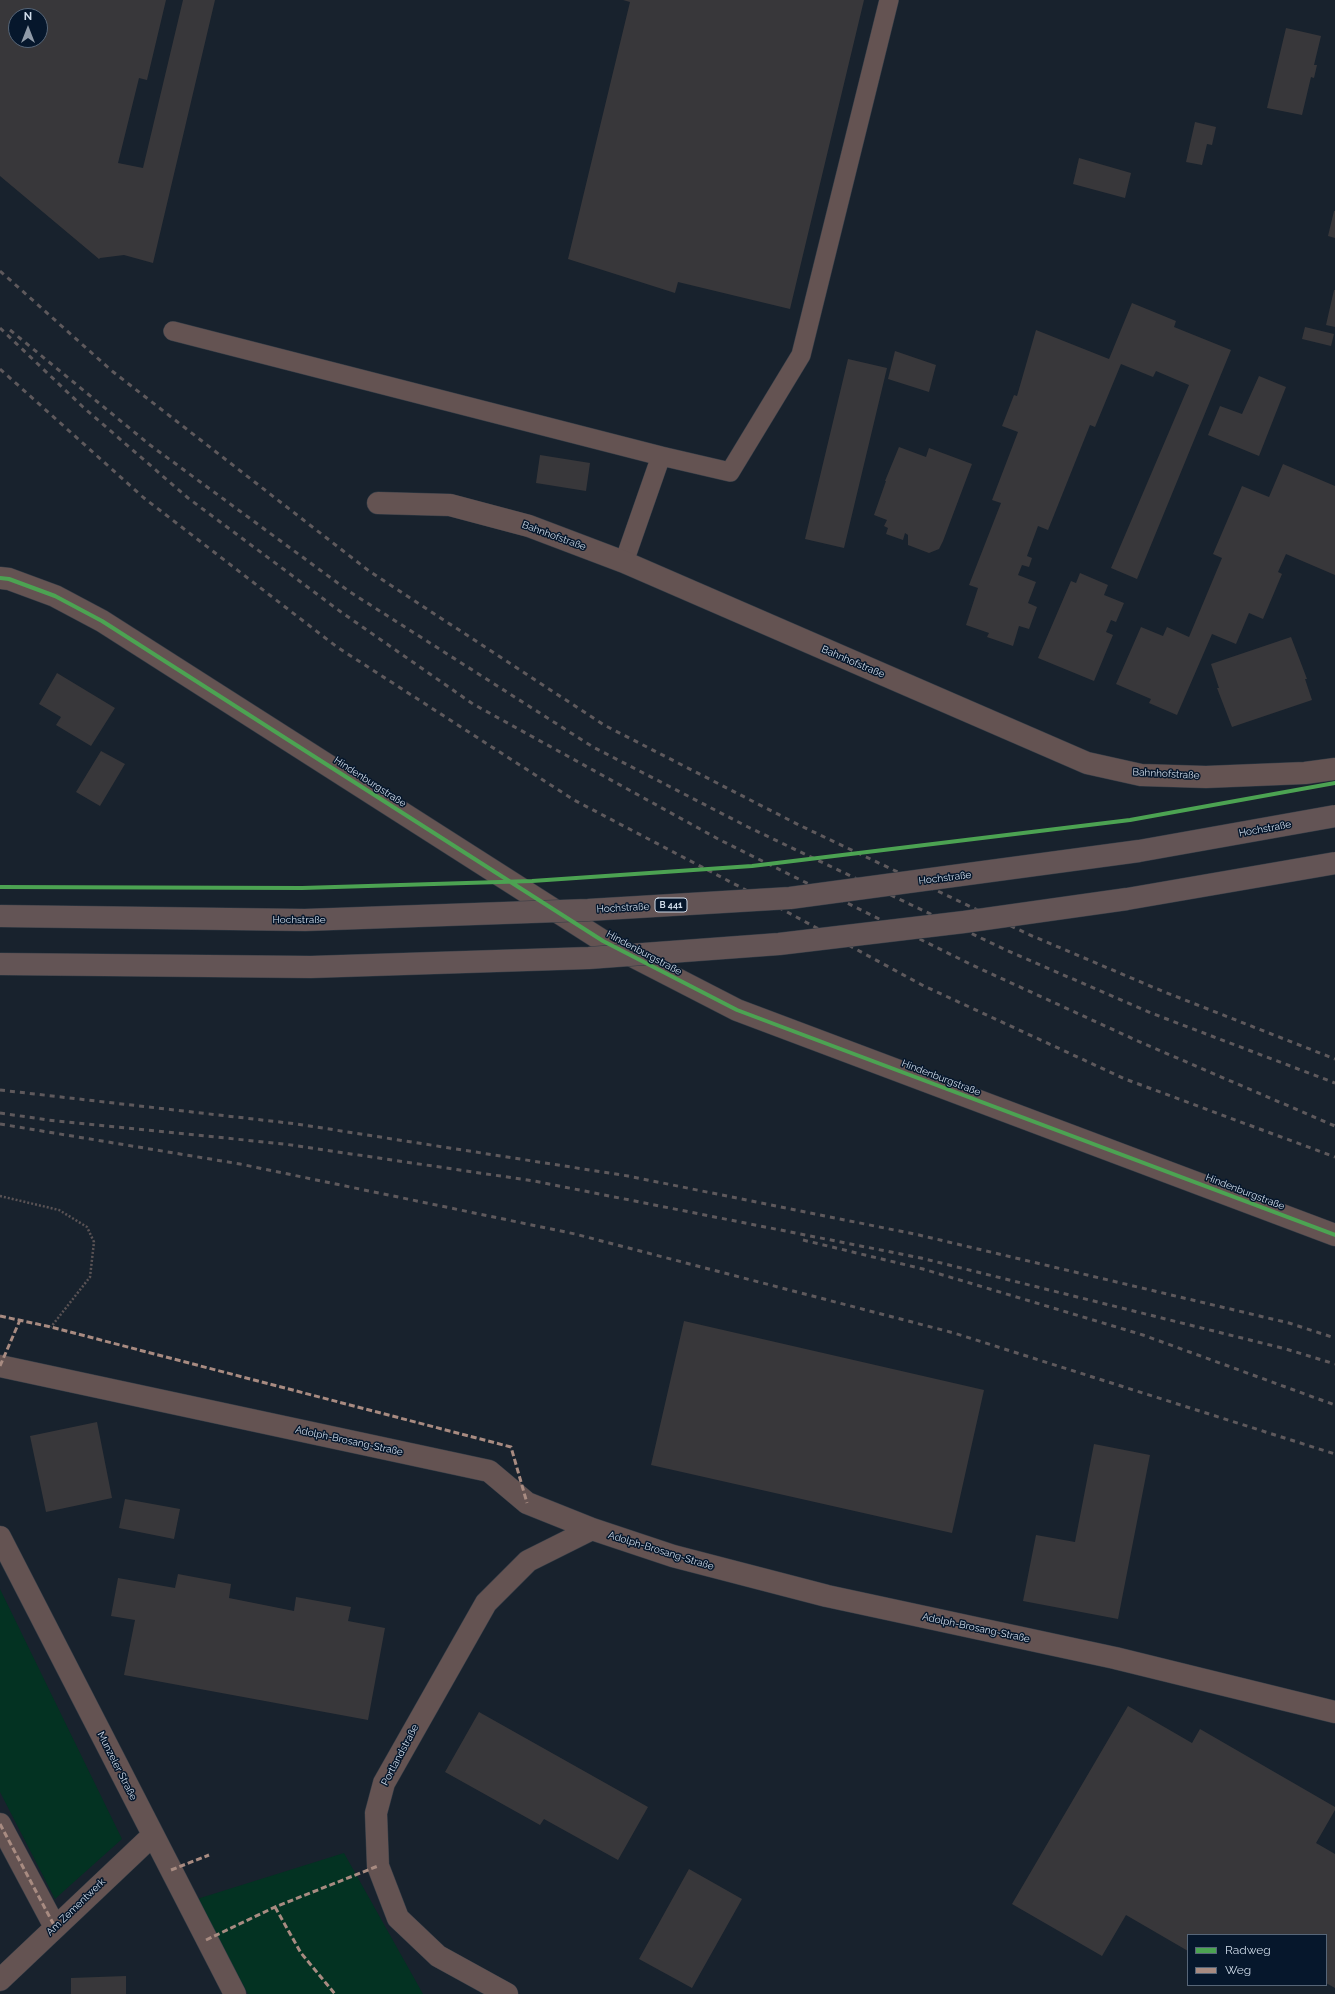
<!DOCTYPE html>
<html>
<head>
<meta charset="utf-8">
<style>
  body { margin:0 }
  #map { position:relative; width:1335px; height:1994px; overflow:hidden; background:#18222d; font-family:Raleway,sans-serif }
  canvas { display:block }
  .legend { position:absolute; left:1187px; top:1934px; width:140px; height:52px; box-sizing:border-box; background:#06172c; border:1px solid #576678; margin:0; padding:5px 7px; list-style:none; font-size:12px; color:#d0dcea }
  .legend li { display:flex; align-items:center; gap:8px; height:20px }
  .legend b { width:20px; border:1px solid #576678 }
  .north { position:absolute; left:8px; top:8px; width:40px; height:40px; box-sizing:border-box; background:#06172c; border:1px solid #576678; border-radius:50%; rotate:0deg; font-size:11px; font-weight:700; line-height:16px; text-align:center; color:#d0dcea }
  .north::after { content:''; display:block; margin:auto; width:14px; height:18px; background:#909ba8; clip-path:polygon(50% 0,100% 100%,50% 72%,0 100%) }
</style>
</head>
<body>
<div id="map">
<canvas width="1335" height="1994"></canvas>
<ul class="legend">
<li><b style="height:5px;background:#4ca352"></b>Radweg</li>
<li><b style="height:5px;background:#a88b81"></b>Weg</li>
</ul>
<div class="north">N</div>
</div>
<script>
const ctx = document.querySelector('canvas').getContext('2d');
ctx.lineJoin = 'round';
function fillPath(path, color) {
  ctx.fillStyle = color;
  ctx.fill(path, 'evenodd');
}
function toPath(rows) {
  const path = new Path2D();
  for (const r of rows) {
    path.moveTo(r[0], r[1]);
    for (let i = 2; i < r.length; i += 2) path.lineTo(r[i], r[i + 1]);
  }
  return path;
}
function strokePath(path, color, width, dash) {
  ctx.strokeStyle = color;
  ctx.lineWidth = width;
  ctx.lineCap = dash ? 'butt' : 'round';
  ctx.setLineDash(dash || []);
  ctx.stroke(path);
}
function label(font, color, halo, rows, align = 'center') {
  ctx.font = font + ' Raleway,sans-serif';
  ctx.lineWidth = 3;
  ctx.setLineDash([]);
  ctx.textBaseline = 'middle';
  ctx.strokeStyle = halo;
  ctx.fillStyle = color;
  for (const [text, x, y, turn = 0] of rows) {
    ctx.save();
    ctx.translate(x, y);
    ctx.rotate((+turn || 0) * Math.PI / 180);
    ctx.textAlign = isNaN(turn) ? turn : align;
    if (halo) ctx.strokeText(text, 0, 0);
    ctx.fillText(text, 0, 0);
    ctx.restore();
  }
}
const green = toPath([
  [0,1589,122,1839,55,1899,0,1792],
  [344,1853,423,1994,248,1994,197,1899]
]);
const building = toPath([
  [0,0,166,0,147,80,139,78,118,163,143,168,183,0,215,0,153,263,124,255,100,258,99,259,0,176],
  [16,16,40,16,40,40,16,40],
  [623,0,864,0,790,309,678,282,675,293,568,259,630,2],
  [1286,28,1321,36,1314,65,1317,65,1314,78,1311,77,1302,115,1267,108],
  [1195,122,1216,127,1212,145,1207,144,1202,165,1186,162],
  [1079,158,1131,173,1125,198,1073,184],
  [1334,211,1335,211,1335,238,1328,236],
  [1334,290,1335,290,1335,327,1326,325],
  [1132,303,1176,321,1174,327,1231,350,1137,579,1111,568,1189,385,1156,371,1153,377,1121,364,1095,427,1090,425,1048,530,1038,526,1027,556,1032,558,1029,567,1022,565,1018,575,1036,582,1028,603,1037,607,1029,629,1019,626,1013,646,987,637,989,633,966,625,978,588,969,585,1001,503,992,500,1018,432,1002,426,1014,395,1017,396,1036,330,1109,359],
  [1305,327,1334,334,1331,346,1302,339],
  [895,351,936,365,929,392,888,379],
  [848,359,887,368,844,548,805,539],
  [1259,376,1286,387,1259,456,1208,435,1220,406,1242,414],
  [899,447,926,457,929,448,972,464,943,541,939,549,929,553,908,545,908,535,905,533,903,540,886,534,888,528,884,526,887,520,874,515,886,481,885,481],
  [540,455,590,463,586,491,536,483],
  [1283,464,1335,486,1335,575,1286,554,1278,572,1282,574,1263,619,1249,613,1236,644,1212,634,1177,715,1149,703,1151,699,1116,684,1141,627,1163,636,1167,627,1189,637,1222,558,1213,554,1242,486,1269,497],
  [1080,573,1108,585,1104,595,1124,603,1116,622,1111,620,1106,632,1113,635,1094,681,1038,658,1071,581,1076,583],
  [1291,637,1307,679,1305,679,1312,700,1232,727,1217,688,1219,688,1211,664],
  [57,673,115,708,91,746,56,725,61,717,39,704],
  [101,751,125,764,100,806,76,792],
  [684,1321,984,1390,952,1533,651,1465],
  [97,1422,112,1498,46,1512,30,1436],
  [1094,1444,1150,1455,1118,1619,1023,1601,1036,1535,1075,1542],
  [125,1499,180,1509,174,1539,119,1528],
  [178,1574,231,1584,229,1598,294,1611,296,1597,351,1607,348,1621,385,1628,368,1720,124,1675,135,1620,111,1616,118,1578,175,1588],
  [1128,1706,1192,1743,1200,1729,1335,1807,1335,1810,1316,1843,1335,1854,1335,1988,1326,1983,1326,1935,1188,1935,1188,1951,1126,1915,1102,1956,1012,1904],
  [479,1712,648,1807,618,1860,544,1819,540,1825,445,1772],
  [689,1869,742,1899,692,1988,639,1959],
  [126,1976,126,1994,71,1994,71,1978]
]);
const path = toPath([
  [0,1196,59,1210,87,1227,94,1242,90,1277,51,1327]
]);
const service = toPath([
  [173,331,661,456],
  [624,562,661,456,730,472,801,355,889,0]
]);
const minor = toPath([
  [378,503,450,505,529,526,624,562,1087,763,1141,775,1206,777,1305,773,1335,769],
  [0,578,9,579,55,596,102,621,603,941,737,1010,1335,1235],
  [0,1366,489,1471,527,1503,592,1529,673,1556,827,1596,1115,1658,1335,1712],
  [0,1537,235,1994],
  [0,1824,55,1927],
  [0,1980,153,1835],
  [507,1994,438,1956,398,1918,378,1866,376,1813,384,1783,486,1603,528,1561,592,1529]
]);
const rail = toPath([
  [0,271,112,371,369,571,604,725,799,825,1030,935,1162,991,1335,1059],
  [0,328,83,407,188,498,341,612,473,704,720,840,972,965,1140,1042,1335,1126],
  [10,330,150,445,350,592,593,747,748,827,1006,950,1151,1013,1335,1083],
  [0,369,144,498,337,647,574,800,763,899,924,986,1125,1079,1335,1157],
  [0,1090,297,1124,628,1176,919,1235,1289,1323,1335,1338],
  [0,1113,48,1120,284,1144,534,1181,921,1258,1286,1349,1335,1364],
  [0,1124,240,1164,575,1234,954,1333,1335,1454],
  [803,1240,923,1269,1143,1335,1335,1405]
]);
const primaryBridge = toPath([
  [0,916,305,920,588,910,790,898,1139,851,1335,816],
  [0,964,311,967,589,958,779,944,964,922,1127,899,1335,863]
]);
const quiet = toPath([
  [0,1316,51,1327,511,1447,527,1503],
  [0,1366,20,1320],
  [0,1824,55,1927],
  [171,1870,209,1855],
  [275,1907,301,1953,335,1994],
  [206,1940,275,1907,378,1866]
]);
const cycleway = toPath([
  [0,578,9,579,55,596,102,621,603,941,737,1010,1335,1235],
  [0,887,302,888,532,881,752,866,1130,820,1335,783]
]);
const shields = [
  [671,905,32]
];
const shieldNames = [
  ["B 441",671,905]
];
const streetNames = [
  ["Bahnhofstraße",554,536,20],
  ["Bahnhofstraße",853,662,23],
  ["Bahnhofstraße",1166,774,3],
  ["Hindenburgstraße",370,782,33],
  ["Hochstraße",1265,829,-10],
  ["Hochstraße",945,878,-7],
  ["Hochstraße",623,908,-3],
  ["Hochstraße",299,920],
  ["Hindenburgstraße",644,953,28],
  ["Hindenburgstraße",941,1078,21],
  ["Hindenburgstraße",1245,1192,21],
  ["Adolph-Brosang-Straße",349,1441,12],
  ["Adolph-Brosang-Straße",661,1551,17],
  ["Adolph-Brosang-Straße",976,1628,12],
  ["Portlandstraße",400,1755,-62],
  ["Munzeler Straße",117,1766,63],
  ["Am Zementwerk",76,1907,-44]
];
fillPath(green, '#033222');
fillPath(building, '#38373a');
strokePath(service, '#333c46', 20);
strokePath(minor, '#333c46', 23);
strokePath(path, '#5a5355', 2.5, [2, 2]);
strokePath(service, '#645352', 19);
strokePath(minor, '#645352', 22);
strokePath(rail, '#5e595c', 3, [5, 5]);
strokePath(primaryBridge, '#333c46', 23, []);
strokePath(primaryBridge, '#635455', 22);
strokePath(quiet, '#a88b81', 3, [6, 3]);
strokePath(cycleway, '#4ca352', 4);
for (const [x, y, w] of shields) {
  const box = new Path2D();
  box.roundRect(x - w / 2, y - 7, w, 14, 3);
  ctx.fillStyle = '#06172c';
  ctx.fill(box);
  strokePath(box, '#d0dcea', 1);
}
label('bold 9px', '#d0dcea', null, shieldNames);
label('10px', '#d0dcea', '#06172c', streetNames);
</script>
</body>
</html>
